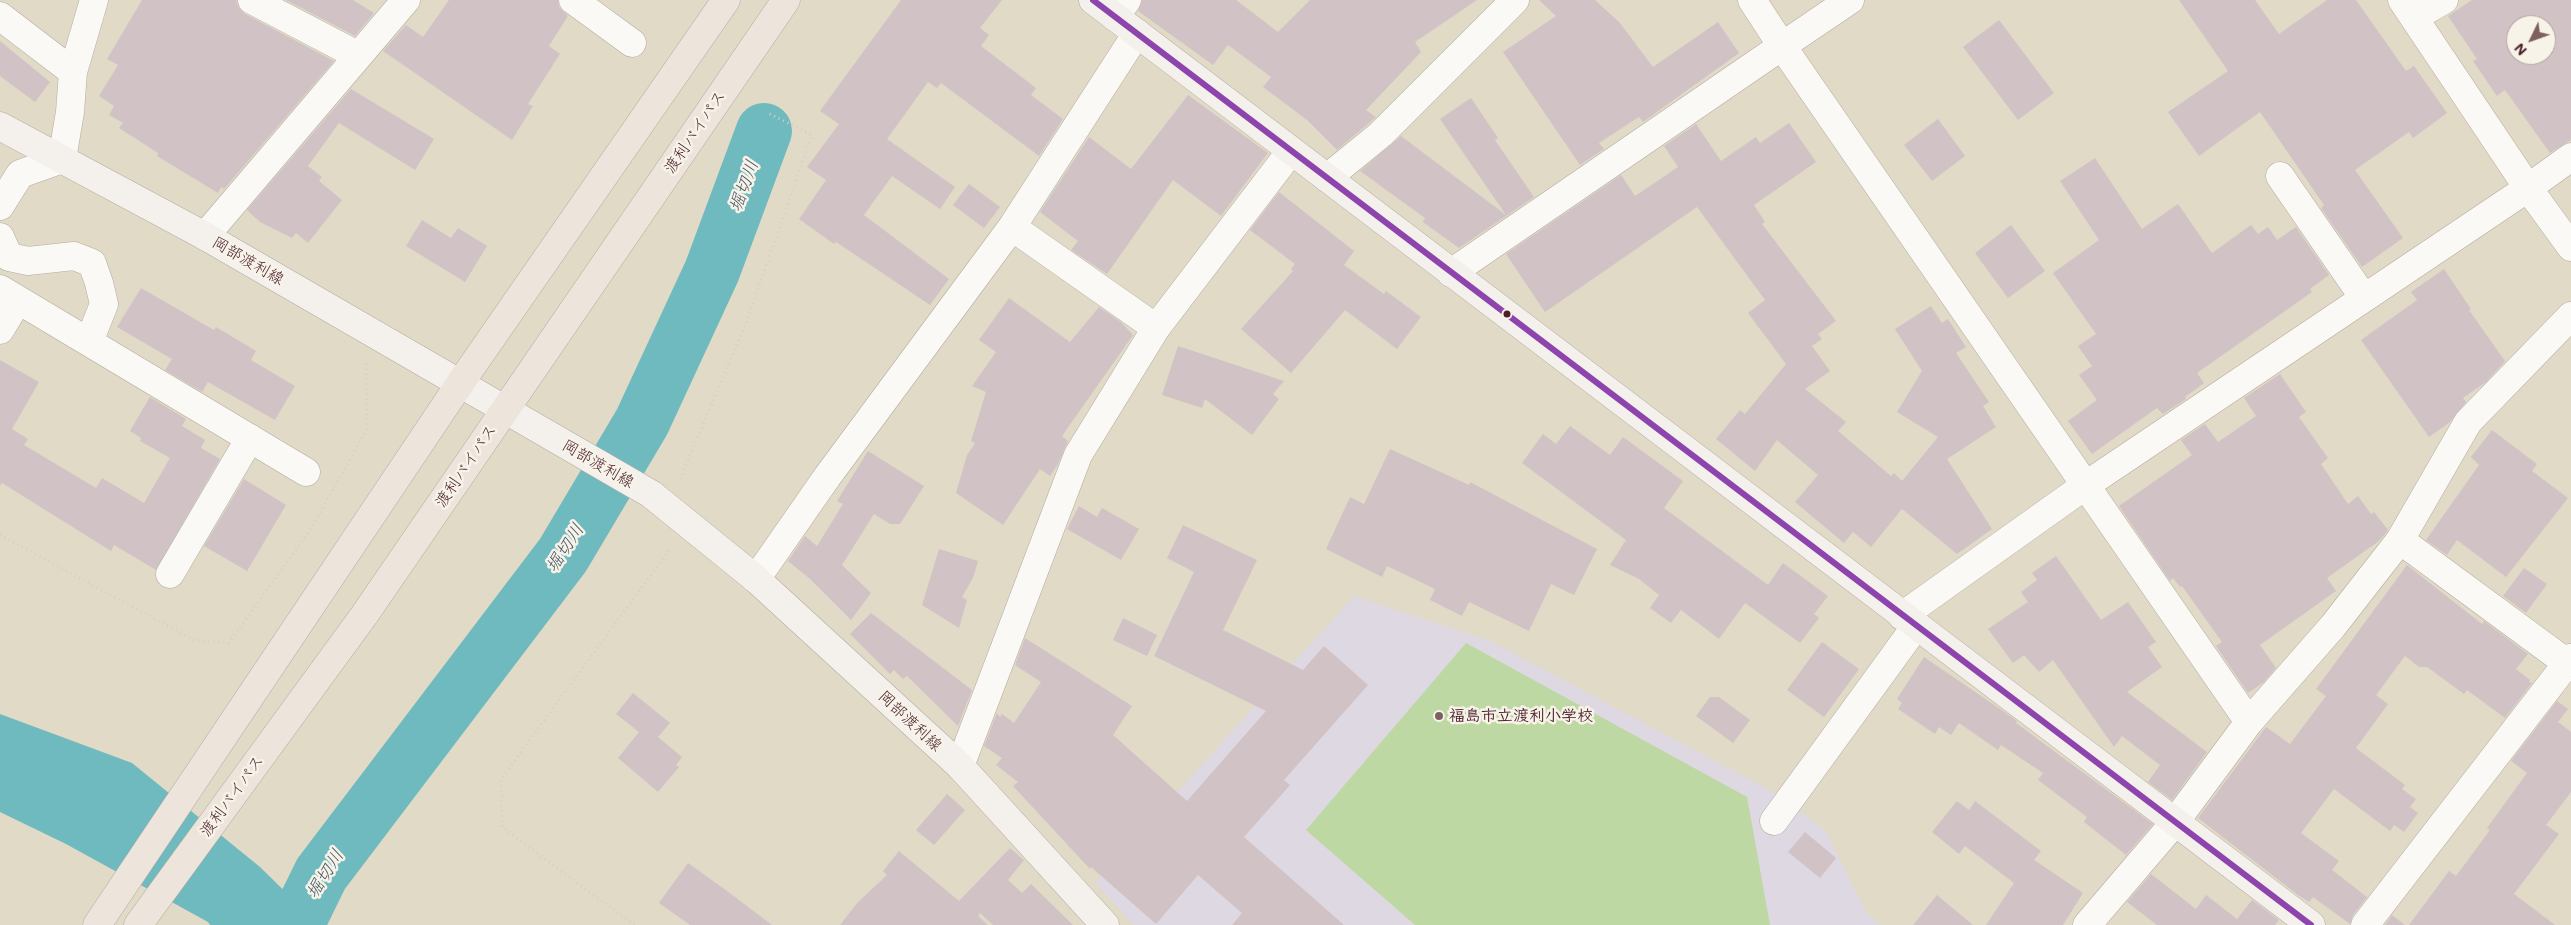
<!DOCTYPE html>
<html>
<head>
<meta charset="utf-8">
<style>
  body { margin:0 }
  #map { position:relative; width:2571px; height:925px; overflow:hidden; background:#e0dac6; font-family:Mali,sans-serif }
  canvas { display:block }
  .north { position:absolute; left:2506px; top:15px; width:50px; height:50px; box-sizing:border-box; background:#f7f3e8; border:1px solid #b29e9c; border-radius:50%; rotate:228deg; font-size:14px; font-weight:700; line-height:20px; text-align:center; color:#4a1f2b }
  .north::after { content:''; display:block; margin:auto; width:18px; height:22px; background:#7e6061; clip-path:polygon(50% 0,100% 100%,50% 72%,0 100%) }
</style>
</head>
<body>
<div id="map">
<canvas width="2571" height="925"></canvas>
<div class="north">N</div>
</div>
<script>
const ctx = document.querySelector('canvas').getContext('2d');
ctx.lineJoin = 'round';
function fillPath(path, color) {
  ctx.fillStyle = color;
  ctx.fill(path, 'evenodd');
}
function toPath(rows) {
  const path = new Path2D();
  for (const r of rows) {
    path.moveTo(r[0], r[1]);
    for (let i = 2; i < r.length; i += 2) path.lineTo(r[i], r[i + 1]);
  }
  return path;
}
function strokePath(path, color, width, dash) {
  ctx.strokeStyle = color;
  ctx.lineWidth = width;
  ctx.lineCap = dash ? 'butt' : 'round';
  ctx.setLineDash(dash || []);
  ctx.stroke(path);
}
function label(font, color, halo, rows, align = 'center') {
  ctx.font = font + ' Mali,"Klee One",sans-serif';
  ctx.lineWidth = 5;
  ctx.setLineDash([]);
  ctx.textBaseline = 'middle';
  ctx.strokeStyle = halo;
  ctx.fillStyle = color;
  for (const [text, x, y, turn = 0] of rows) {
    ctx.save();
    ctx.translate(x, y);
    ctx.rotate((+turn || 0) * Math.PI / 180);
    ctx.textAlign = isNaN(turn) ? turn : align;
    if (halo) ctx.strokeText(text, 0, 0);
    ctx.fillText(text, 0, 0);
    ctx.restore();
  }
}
const built = toPath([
  [1354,596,1491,641,1773,792,1825,830,1867,914,1881,925,1134,925,1095,883]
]);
const green = toPath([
  [1466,643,1747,797,1770,925,1415,925,1306,830]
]);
const water = toPath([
  [0,714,132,763,260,867,319,925,210,925,208,922,66,844,0,812]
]);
const river = toPath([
  [296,925,321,874,563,555,642,422,712,271,764,131]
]);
const building = toPath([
  [142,0,236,0,239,8,245,14,334,61,224,189,221,187,218,193,157,156,158,153,119,128,123,123,109,115,114,106,99,96,118,65,107,59],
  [286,0,353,0,374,13,355,36],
  [449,0,558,0,559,7,568,16,549,46,560,54,528,104,533,106,512,140,383,51,406,25,423,37],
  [901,0,1002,0,980,28,989,35,981,46,1036,88,1031,95,1063,119,1039,156,941,83,937,88,928,82,887,139,955,187,940,209,892,176,864,215,949,279,930,305,836,242,834,244,799,219,826,180,807,167,839,124,820,111],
  [1142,0,1236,0,1278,32,1310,0,1477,0,1415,42,1421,52,1366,110,1376,117,1337,150,1307,120,1263,87,1271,77,1228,45,1213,65,1138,11],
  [1539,0,1595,0,1620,23,1653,67,1718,22,1739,53,1643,122,1639,117,1599,143,1604,149,1580,165,1503,52,1556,16],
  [2179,0,2255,0,2279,34,2327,0,2356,0,2406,71,2414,66,2447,113,2413,138,2409,132,2355,170,2403,238,2362,267,2321,208,2324,205,2260,112,2199,156,2168,112,2228,71],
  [2472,0,2571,0,2571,140,2550,153,2505,90,2497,96,2473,61,2477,59,2448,16],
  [2516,25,2546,25,2546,55,2516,55],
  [1999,20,2054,93,2018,120,1963,47],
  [0,41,50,82,35,102,0,76],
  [351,89,434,139,415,170,339,123,308,166,322,177,319,181,342,200,308,243,296,233,292,238,260,222,247,210],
  [1188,95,1268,153,1221,216,1173,180,1107,274,1071,250,1078,241,1040,212,1089,137,1131,169],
  [1471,98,1498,138,1495,140,1534,197,1459,248,1423,222,1425,218,1360,171,1401,136,1506,215,1440,119],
  [1938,119,1965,156,1932,181,1904,145],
  [1789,123,1816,162,1754,205,1765,222,1762,224,1836,321,1818,334,1822,339,1812,346,1830,371,1805,389,1846,422,1838,431,1891,476,1894,473,1902,481,1938,437,1897,412,1922,371,1895,329,1931,306,1942,323,1948,319,1966,347,1956,353,1989,402,1983,406,1996,427,1947,459,1992,529,1957,554,1902,509,1871,547,1853,532,1844,543,1795,502,1818,475,1777,440,1755,471,1716,439,1740,410,1745,414,1786,364,1748,313,1765,300,1697,207,1545,312,1506,254,1621,175,1635,196,1678,167,1664,146,1696,124,1721,161,1756,137,1760,143],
  [2095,158,2142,229,2178,204,2212,253,2251,225,2258,234,2268,227,2277,240,2296,227,2329,275,2310,289,2312,292,2197,373,2204,383,2185,397,2186,399,2163,414,2157,408,2092,454,2068,421,2097,400,2079,375,2092,366,2078,346,2096,334,2053,273,2099,240,2060,181],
  [969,184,1000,207,984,228,953,205],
  [1279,192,1354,251,1344,265,1384,294,1386,291,1421,317,1397,349,1345,310,1291,373,1241,329,1293,271,1291,269,1295,264,1250,230],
  [422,220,451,238,458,228,487,246,465,282,406,246],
  [2011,225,2045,271,2008,298,1975,253],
  [2444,269,2471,309,2469,310,2505,361,2486,382,2463,398,2466,402,2450,422,2429,437,2361,340,2417,300,2411,292],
  [141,288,214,330,216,327,256,351,251,360,295,386,275,420,208,382,202,392,165,370,172,359,117,327],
  [1009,298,1070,342,1099,307,1121,322,1133,335,1062,436,1068,441,1058,464,1050,476,1040,469,1003,525,956,493,967,455,975,443,971,441,986,392,972,386,996,352,979,340],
  [1178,346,1284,381,1273,394,1279,399,1252,435,1205,399,1202,408,1162,395],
  [0,360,39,382,12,429,28,439,24,445,96,488,102,478,144,503,170,458,140,441,141,438,130,431,150,397,186,419,182,426,205,440,201,448,220,459,156,570,114,545,111,551,2,483,0,486],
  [2280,374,2306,412,2299,417,2328,458,2321,464,2348,504,2358,496,2371,514,2374,512,2388,530,2379,541,2327,578,2336,591,2260,645,2276,668,2264,682,2248,693,2216,646,2222,642,2182,586,2180,587,2173,578,2170,581,2119,506,2192,455,2181,440,2205,424,2218,442,2256,416,2244,398],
  [1570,426,1610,455,1623,437,1683,481,1664,508,1768,585,1783,563,1828,596,1814,614,1819,618,1800,643,1745,603,1719,639,1681,610,1671,623,1650,608,1659,595,1639,579,1610,565,1626,540,1522,463,1543,434,1556,444],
  [2492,430,2537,464,2532,471,2568,498,2506,577,2457,540,2447,555,2426,540,2479,465,2471,457],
  [1390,449,1469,485,1470,482,1597,549,1574,595,1551,584,1529,631,1469,602,1462,616,1430,600,1435,589,1387,566,1382,577,1326,549,1350,497,1364,504],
  [868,451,924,486,900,524,890,524,874,514,842,565,871,593,851,620,809,578,788,561,805,536,817,546,843,504,837,501],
  [244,479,286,505,247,571,204,546],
  [1079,506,1097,517,1102,508,1139,529,1121,560,1067,529],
  [1183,525,1257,560,1223,630,1303,670,1324,646,1368,685,1284,780,1290,785,1244,837,1344,925,1232,925,1242,913,1198,875,1156,924,1091,867,1090,869,1013,786,1018,782,996,765,1002,758,984,746,997,713,1000,717,1002,714,1014,723,1041,682,1015,665,1025,638,1132,706,1113,735,1187,801,1266,711,1154,656,1194,572,1167,558],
  [939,549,978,561,973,578,962,597,967,600,959,628,922,605],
  [2056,556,2101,620,2128,602,2156,642,2148,647,2162,667,2127,692,2207,752,2172,800,2148,782,2160,765,2122,736,2114,747,2053,660,2039,672,2024,655,2013,663,1988,629,2028,602,2021,592,2037,580,2032,573],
  [2407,565,2482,624,2484,621,2528,654,2516,669,2530,680,2529,682,2532,683,2505,718,2467,690,2464,694,2427,667,2419,667,2405,656,2376,695,2388,704,2356,748,2405,785,2402,789,2416,799,2410,807,2418,813,2404,832,2394,825,2390,831,2334,789,2301,833,2339,861,2332,870,2367,897,2353,915,2350,924,2313,897,2309,902,2298,895,2198,818,2266,727,2290,744,2326,696,2316,689],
  [2524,568,2547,584,2526,613,2503,596],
  [871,613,972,690,958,726,907,676,903,679,894,670,890,674,850,634],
  [1123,618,1157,635,1147,656,1113,640],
  [1822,642,1859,669,1824,717,1787,690],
  [1924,657,2003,711,2017,721,2016,723,2153,824,2126,855,2084,822,2087,817,2038,780,2043,773,2001,745,1998,750,1959,723,1951,735,1939,727,1935,734,1898,709,1902,703,1897,699],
  [633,693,670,723,658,737,682,757,676,765,679,767,658,792,618,758,639,732,616,714],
  [1710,697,1719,697,1750,720,1733,743,1696,716],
  [2557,701,2568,709,2558,722,2571,732,2571,792,2546,825,2559,834,2514,894,2555,925,2409,925,2449,871,2456,876,2490,830,2487,828,2527,773,2511,761],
  [947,794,965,810,934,845,916,830],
  [1957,801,1969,810,1975,801,2041,851,2034,860,2083,893,2063,925,1986,925,2014,883,1965,846,1959,854,1932,832],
  [1805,832,1836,858,1820,878,1788,852],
  [1010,848,1024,860,1008,880,1022,893,1031,884,1073,925,993,925,980,913,978,916,988,925,840,925,858,902,887,875,883,871,899,851,959,901],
  [688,863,727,891,772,925,690,925,659,903],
  [2151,874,2196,909,2206,895,2237,919,2252,900,2279,920,2275,925,2157,925,2127,902],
  [1937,895,1973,925,1913,925],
  [2392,915,2405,925,2385,925]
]);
const path = toPath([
  [680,479,746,323,812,135,766,112],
  [0,535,194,640,229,643,312,527,367,429,366,363],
  [634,925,502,827,501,779,671,548]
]);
const street = toPath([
  [252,0,357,55],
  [573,0,632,43],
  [1850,0,1782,46,2249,722],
  [0,16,73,72],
  [1115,17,1127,0],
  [2414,17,2444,0],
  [2571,157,2528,188,2571,247],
  [2280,176,2364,298],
  [1327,178,1381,134,1515,0],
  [0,206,20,174,62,159,70,112,73,72,94,0],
  [1012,227,1156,328],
  [205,236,406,0],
  [0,237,9,257,28,261,74,256,92,263,99,283,104,304,89,342],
  [1451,273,1782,46,1752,0],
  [0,289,306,472],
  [0,330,18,300],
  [2400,540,2567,663],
  [170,574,250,438],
  [756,579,827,477,1012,227,1137,33],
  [1902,616,2086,485,2528,188,2402,0],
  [960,766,1078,455,1156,328,1291,151],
  [1774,821,1916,626],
  [2087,925,2175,822,2249,722,2333,626,2400,540,2468,422,2571,316],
  [2365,925,2571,658]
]);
const secondary = toPath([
  [1093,0,2311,925],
  [0,126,205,236,651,494,756,579,960,766,1105,925]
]);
const highway = toPath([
  [97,925,461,382,726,0],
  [138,925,365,614,786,0]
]);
const bus1 = toPath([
  [1093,0,2311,925]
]);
const markers = [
  [1507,314,4.5,"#4a1f2b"],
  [1439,716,5,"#7e6061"]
];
const streetNames = [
  ["渡利バイパス",695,132,-56],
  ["岡部渡利線",248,261,30],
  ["岡部渡利線",598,464,30],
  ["渡利バイパス",466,466,-56],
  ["岡部渡利線",910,721,43],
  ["渡利バイパス",232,796,-54]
];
const poiNames = [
  ["福島市立渡利小学校",1449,716]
];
const waterNames = [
  ["堀切川",744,186,-70],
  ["堀切川",565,548,-57],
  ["堀切川",325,874,-58]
];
fillPath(built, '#ddd8e1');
fillPath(green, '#bdd8a3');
fillPath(water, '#6fbabf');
strokePath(river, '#6fbabf', 56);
fillPath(building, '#d1c3c5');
strokePath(street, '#b3aba0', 29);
strokePath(secondary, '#b3aba0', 29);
strokePath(highway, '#b3aba0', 29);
strokePath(path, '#d4d0cb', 3, [1, 4]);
strokePath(street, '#faf9f6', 28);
strokePath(secondary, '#f4f1ec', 28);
strokePath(highway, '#ede4db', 28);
strokePath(bus1, '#8e44ad', 6);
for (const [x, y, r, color] of markers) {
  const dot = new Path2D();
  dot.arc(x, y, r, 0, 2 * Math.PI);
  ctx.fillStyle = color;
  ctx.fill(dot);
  strokePath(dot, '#f7f3e8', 2);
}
label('16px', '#4a1f2b', '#f7f3e8', streetNames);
label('bold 16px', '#4a1f2b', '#f7f3e8', poiNames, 'left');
label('italic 18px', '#455765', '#f7f3e8', waterNames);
</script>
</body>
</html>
